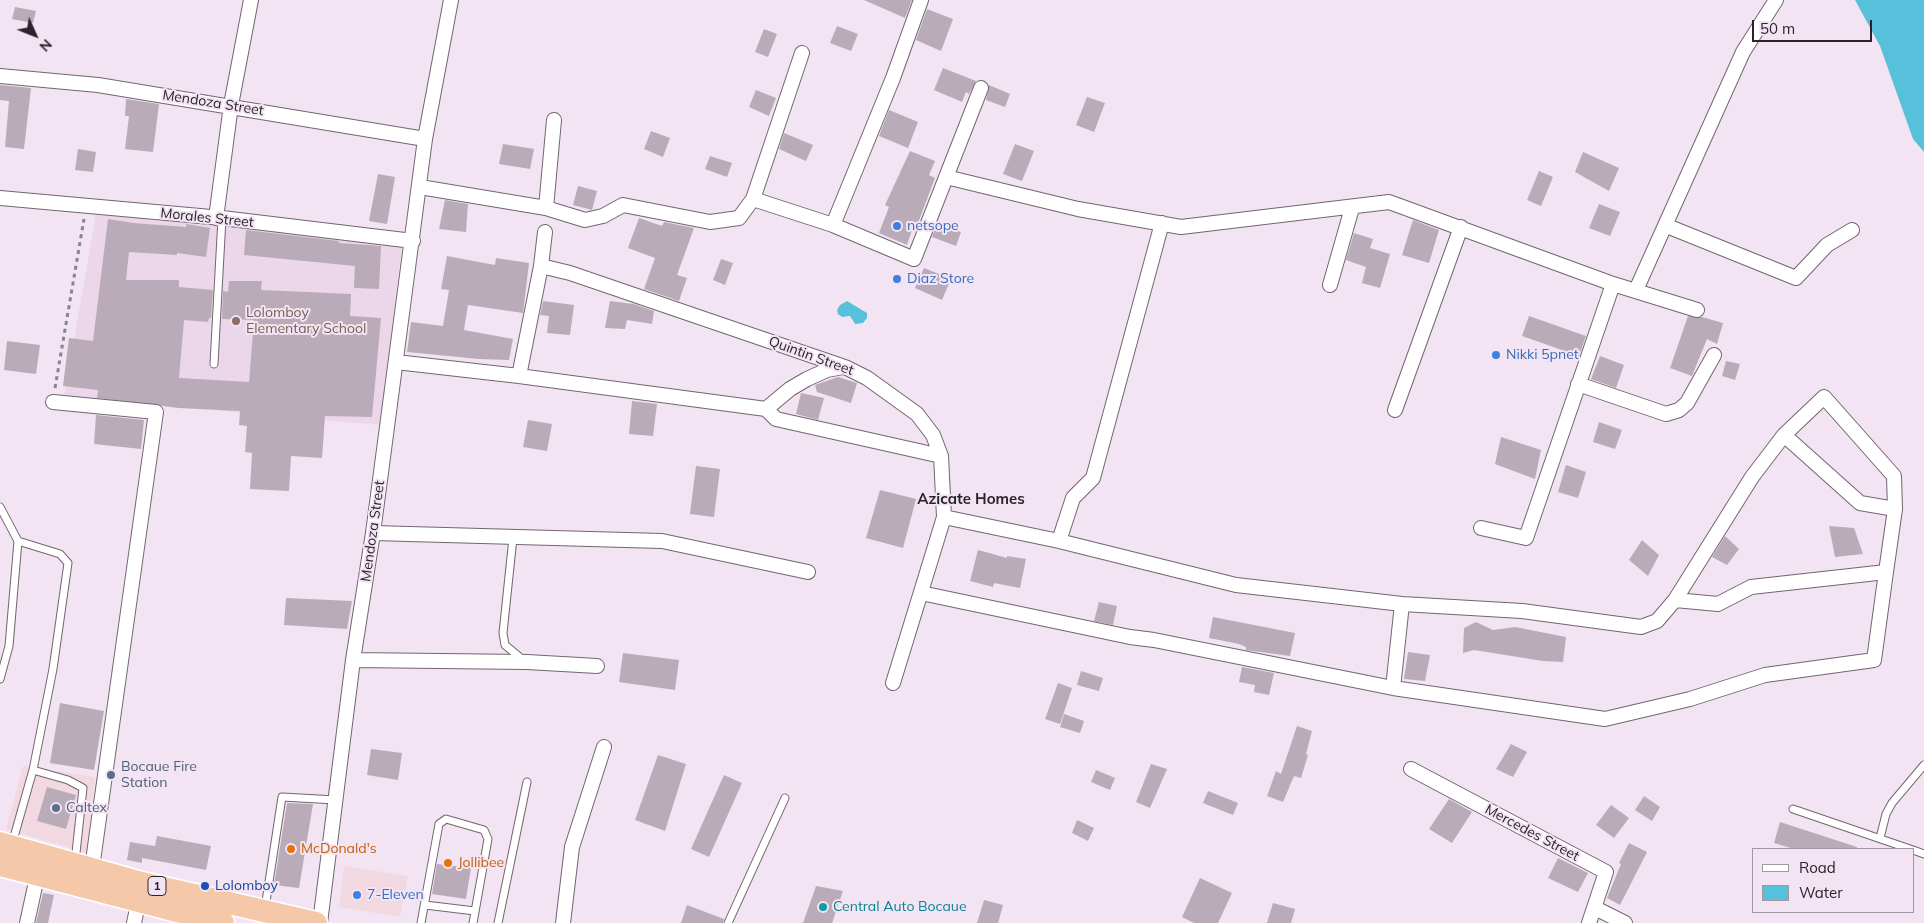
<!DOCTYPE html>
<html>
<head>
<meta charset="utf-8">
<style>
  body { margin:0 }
  #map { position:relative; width:1924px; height:923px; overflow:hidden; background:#f3e4f3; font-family:Mulish,sans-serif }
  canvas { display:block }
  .legend { position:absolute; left:1752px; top:848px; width:162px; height:65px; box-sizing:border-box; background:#f3e4f3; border:1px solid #a297a2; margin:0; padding:6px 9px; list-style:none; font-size:15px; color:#292429 }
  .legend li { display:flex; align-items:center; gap:10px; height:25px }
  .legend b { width:25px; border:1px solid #a297a2 }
  .north { position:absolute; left:10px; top:10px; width:50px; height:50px; -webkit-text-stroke:4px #f3e4f3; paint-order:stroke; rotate:134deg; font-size:14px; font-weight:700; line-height:20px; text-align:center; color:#292429 }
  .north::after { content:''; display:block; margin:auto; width:18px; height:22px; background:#292429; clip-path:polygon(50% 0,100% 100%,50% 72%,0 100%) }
  .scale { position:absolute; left:1752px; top:20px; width:120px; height:22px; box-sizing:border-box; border:2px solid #292429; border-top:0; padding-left:6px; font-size:15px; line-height:18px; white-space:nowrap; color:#292429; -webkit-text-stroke:4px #f3e4f3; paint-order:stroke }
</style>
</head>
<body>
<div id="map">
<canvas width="1924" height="923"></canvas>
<ul class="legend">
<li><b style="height:6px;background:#fff"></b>Road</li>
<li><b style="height:14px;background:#57c1db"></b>Water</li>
</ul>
<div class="north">N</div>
<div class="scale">50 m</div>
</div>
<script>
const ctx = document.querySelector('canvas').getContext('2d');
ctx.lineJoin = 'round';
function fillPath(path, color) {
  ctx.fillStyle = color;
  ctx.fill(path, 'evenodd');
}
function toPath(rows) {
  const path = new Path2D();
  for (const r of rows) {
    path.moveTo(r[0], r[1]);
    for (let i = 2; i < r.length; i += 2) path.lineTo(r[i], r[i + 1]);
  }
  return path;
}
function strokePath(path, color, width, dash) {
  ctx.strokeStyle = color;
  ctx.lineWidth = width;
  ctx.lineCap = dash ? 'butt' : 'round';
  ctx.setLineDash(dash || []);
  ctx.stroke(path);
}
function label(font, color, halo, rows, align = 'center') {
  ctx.font = font + ' Mulish,sans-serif';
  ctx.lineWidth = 4;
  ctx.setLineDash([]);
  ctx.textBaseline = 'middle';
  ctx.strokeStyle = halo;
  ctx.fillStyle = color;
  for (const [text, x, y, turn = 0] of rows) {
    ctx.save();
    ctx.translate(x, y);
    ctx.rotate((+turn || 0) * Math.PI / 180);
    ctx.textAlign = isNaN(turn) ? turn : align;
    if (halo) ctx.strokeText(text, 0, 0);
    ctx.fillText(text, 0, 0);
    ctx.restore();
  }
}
const commercial = toPath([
  [23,766,95,777,87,853,6,829],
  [344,866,408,876,400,917,339,907]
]);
const built = toPath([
  [96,214,402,244,381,425,64,397]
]);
const water = toPath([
  [1855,0,1924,0,1924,152,1913,139,1880,46],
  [847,301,867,313,867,318,863,323,855,324,850,316,842,317,838,314,837,310,840,305]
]);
const building = toPath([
  [864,0,912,0,905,18],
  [15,7,36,11,33,23,12,19],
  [927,9,953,19,941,51,916,40],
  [837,26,858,34,851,51,830,43],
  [764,29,777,34,768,57,755,52],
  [943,68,976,81,969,94,966,92,962,102,934,90],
  [0,85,31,88,24,149,5,147,9,101,0,100],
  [989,85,1010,94,1005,107,986,100],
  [756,90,776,98,769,116,749,107],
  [1087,97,1105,103,1094,132,1076,125],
  [126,99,159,104,153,152,125,149,129,116,125,116],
  [889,110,918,122,908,148,879,136],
  [651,131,670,138,663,157,644,149],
  [784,133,813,145,806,161,779,149],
  [503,144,534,149,530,169,499,164],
  [1015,144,1034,151,1022,181,1003,174],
  [78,149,96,152,93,172,75,170],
  [910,151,935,161,929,175,935,178,915,231,912,230,907,245,879,233,889,207,885,205],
  [1583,152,1619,168,1609,191,1575,172],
  [710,156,732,163,727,177,705,169],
  [1539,171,1553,177,1541,206,1527,200],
  [378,174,395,177,387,224,369,221],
  [578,186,597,191,592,210,573,205],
  [445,200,468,204,466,232,439,229],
  [1599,204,1620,212,1610,236,1589,228],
  [639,218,662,226,664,222,694,228,677,275,687,278,679,301,644,289,655,258,628,248],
  [108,219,133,223,186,227,186,224,210,228,206,257,177,253,177,255,129,252,126,280,179,280,179,287,213,290,211,318,209,318,208,322,184,320,179,378,249,382,254,320,222,319,223,291,228,292,229,281,262,281,261,290,351,294,350,316,381,318,372,417,325,416,322,458,291,456,289,491,250,489,252,453,245,452,247,426,239,425,240,411,179,408,97,398,98,390,63,386,69,338,93,341],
  [1413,220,1439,230,1429,263,1402,255],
  [937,224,961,232,956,246,932,237],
  [246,230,339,241,339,243,381,246,379,289,354,288,355,266,244,255],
  [1354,233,1373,239,1370,248,1390,254,1380,288,1362,283,1366,267,1346,260],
  [447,256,495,265,496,258,529,263,523,313,468,305,464,330,513,339,509,360,479,359,407,352,411,322,443,326,449,290,441,289],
  [721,259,733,263,725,285,713,280],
  [924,268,951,279,942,300,915,288],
  [543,301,574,305,570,335,547,333,549,316,540,315],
  [610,301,634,304,654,311,652,324,627,320,625,329,605,328],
  [1529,316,1586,336,1579,356,1522,336],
  [1688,316,1702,317,1723,323,1717,344,1707,339,1692,376,1670,368],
  [7,341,40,345,36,374,4,370],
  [1600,356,1624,365,1616,388,1591,379],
  [1726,361,1740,364,1735,380,1722,376],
  [838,377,857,383,851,403,817,392,815,385],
  [801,393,824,398,818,420,796,414],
  [632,401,657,404,653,436,629,434],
  [96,415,144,420,141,449,94,444],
  [528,420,552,424,547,451,523,447],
  [1599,422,1622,430,1615,449,1593,442],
  [1501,437,1541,450,1535,479,1495,464],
  [1566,465,1586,472,1578,498,1558,492],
  [696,466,720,469,714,517,690,514],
  [880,490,916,499,903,548,866,538],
  [1829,526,1854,528,1863,554,1835,557],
  [1725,536,1739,549,1727,565,1712,557],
  [1642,540,1659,555,1648,576,1629,560],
  [978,550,1007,558,1007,556,1026,559,1020,588,994,583,993,587,970,581],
  [286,598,352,601,347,629,284,625],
  [1099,602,1117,606,1113,625,1094,621],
  [1213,617,1295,633,1290,656,1246,650,1246,647,1239,644,1209,638],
  [1476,622,1493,630,1515,627,1566,637,1563,662,1543,661,1474,650,1463,653,1464,628],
  [1408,652,1430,655,1425,681,1404,679],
  [623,653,679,660,675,690,619,682],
  [1242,667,1274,673,1269,695,1254,692,1255,685,1239,682],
  [1081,671,1103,678,1099,691,1077,685],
  [1058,683,1072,688,1060,724,1045,719],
  [60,703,104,711,94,770,50,763],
  [1064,714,1084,721,1080,733,1060,727],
  [1297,726,1312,731,1306,754,1308,755,1301,778,1294,776,1283,802,1267,796,1276,771,1281,774],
  [1511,744,1527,752,1513,777,1496,769],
  [371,749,402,753,398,780,367,775],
  [658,755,686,764,665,831,635,820],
  [1151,764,1167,769,1150,808,1136,802],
  [1096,770,1115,778,1110,790,1091,782],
  [724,775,742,783,709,857,691,849],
  [47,787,76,795,66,829,37,821],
  [1208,791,1238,803,1233,815,1203,803],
  [1644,796,1660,807,1652,821,1635,810],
  [1449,799,1472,812,1452,843,1429,829],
  [287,803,313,804,299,888,274,885],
  [1611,805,1629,818,1614,838,1596,825],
  [1077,820,1094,828,1088,841,1072,833],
  [1780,822,1857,847,1857,849,1794,849,1774,843],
  [157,836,211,846,206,870,142,858,142,863,127,860,130,842,155,846],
  [1629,843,1647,852,1620,905,1607,898,1621,864,1619,863],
  [1558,858,1588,873,1578,892,1548,878],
  [437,864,471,868,466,899,432,894],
  [1200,878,1232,893,1218,923,1194,923,1182,917],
  [816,886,843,891,832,923,803,923],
  [43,893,54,895,48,923,36,923],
  [984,900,1003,905,998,923,977,923],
  [1273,903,1295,909,1291,923,1267,923],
  [687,905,724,919,723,923,681,923]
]);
const path = toPath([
  [55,388,84,219]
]);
const service = toPath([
  [214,364,222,218],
  [0,507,18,541,9,646,0,679],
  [513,538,503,633,505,645,522,659],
  [18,541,60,554,68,563,53,669,33,770],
  [1793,809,1910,849],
  [1880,838,1886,814,1892,803,1924,765],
  [12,844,33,770,68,780,83,788,75,862],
  [1913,850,1924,854],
  [425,905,475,911],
  [265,908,282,797,336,800],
  [421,923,439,824,446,819,484,830,488,839,473,923],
  [498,923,527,782],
  [728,923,785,798]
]);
const minor = toPath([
  [0,76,98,85,425,139],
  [946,177,1078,209,1181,227,1389,202,1613,284,1526,538,1481,528],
  [420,187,546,208,585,220,603,216,623,205,710,222,739,218,753,199,833,225,914,259,981,88],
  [0,198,222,218,413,241],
  [753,199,802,53],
  [546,208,554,120],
  [216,218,231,105,251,0],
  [833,225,893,78,921,0],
  [1667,226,1796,278,1827,245,1852,230],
  [541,266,570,273,845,367,867,378,917,414,933,435,941,456,944,517,893,683],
  [1613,284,1697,310],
  [1330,285,1352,208],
  [1636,290,1743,52,1776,0],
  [396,362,519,376,766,409,776,419,941,456],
  [519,376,541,266,545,232],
  [1578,384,1666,414,1679,410,1687,403,1714,355],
  [53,402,156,412,92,868],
  [766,409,790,389,807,379,827,370,843,367],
  [1395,410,1461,227],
  [1784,435,1860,503,1895,509],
  [944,517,1059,541,1236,585,1402,604,1522,611,1641,627,1657,621,1675,600,1752,477,1784,435,1824,397,1894,476,1895,509,1886,572],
  [373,533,662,541,808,572],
  [1059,541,1073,498,1093,478,1162,223],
  [921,593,1130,637,1154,640,1393,688,1605,719,1690,699,1765,675,1874,660,1886,572,1751,587,1718,604,1675,600],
  [353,660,527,662,597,666],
  [1393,688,1402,604],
  [1411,769,1606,872,1589,923],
  [1595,908,1625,923],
  [27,923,39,868],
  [134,923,140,894],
  [320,923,353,660,373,533,425,139,451,0],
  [563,923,572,847,604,747]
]);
const trunk = toPath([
  [0,843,142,883,316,923],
  [0,865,223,923]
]);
const markers = [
  [897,226,5,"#3f7fe0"],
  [897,279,5,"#3f7fe0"],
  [236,321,5,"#8d6e63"],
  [1496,355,5,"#3f7fe0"],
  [111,775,5,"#5c6f8a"],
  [56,808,5,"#5c6f8a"],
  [291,849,5,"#e8710a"],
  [448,863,5,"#e8710a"],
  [205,886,5,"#1a4fb4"],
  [357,895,5,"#3f7fe0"],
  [823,907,5,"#0f9aa8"]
];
const shields = [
  [157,886,18]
];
const shieldNames = [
  ["1",157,886]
];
const streetNames = [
  ["Mendoza Street",213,103,9],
  ["Morales Street",207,218,6],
  ["Quintin Street",811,356,20],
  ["Mendoza Street",373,531,-82],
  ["Mercedes Street",1532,833,28]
];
const shopNames = [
  ["netsope",907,226],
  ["Diaz Store",907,279],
  ["Nikki 5pnet",1506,355],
  ["7-Eleven",367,895]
];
const educationNames = [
  ["Lolomboy",246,313],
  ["Elementary School",246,329]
];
const serviceNames = [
  ["Bocaue Fire",121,767],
  ["Station",121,783],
  ["Caltex",66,808]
];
const foodNames = [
  ["McDonald's",301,849],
  ["Jollibee",458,863]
];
const transitNames = [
  ["Lolomboy",215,886]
];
const cultureNames = [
  ["Central Auto Bocaue",833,907]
];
const neighbourhoodNames = [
  ["Azicate Homes",971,499]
];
fillPath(commercial, '#f1d8e1');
fillPath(built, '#ebd6ea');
fillPath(water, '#57c1db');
fillPath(building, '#baabb9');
strokePath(service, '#726571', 9);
strokePath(minor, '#726571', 16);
strokePath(trunk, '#fff', 25);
strokePath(path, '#8c828c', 3, [4, 4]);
strokePath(service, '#fff', 7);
strokePath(minor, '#fff', 14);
strokePath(trunk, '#f4c8a8', 22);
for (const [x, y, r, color] of markers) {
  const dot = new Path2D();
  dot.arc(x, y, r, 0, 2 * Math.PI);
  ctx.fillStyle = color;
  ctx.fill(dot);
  strokePath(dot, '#f3e4f3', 2);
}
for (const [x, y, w] of shields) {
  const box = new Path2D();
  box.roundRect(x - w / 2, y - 9.5, w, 19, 4);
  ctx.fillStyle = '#f3e4f3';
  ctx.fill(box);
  strokePath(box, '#292429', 1);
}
label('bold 12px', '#292429', null, shieldNames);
label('14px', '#292429', '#f3e4f3', streetNames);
label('14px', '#366cbe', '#f3e4f3', shopNames, 'left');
label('14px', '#785e54', '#f3e4f3', educationNames, 'left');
label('14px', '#4e5e75', '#f3e4f3', serviceNames, 'left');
label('14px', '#c56008', '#f3e4f3', foodNames, 'left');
label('14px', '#164399', '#f3e4f3', transitNames, 'left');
label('14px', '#0d838f', '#f3e4f3', cultureNames, 'left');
label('bold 15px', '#292429', '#f3e4f3', neighbourhoodNames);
</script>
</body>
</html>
